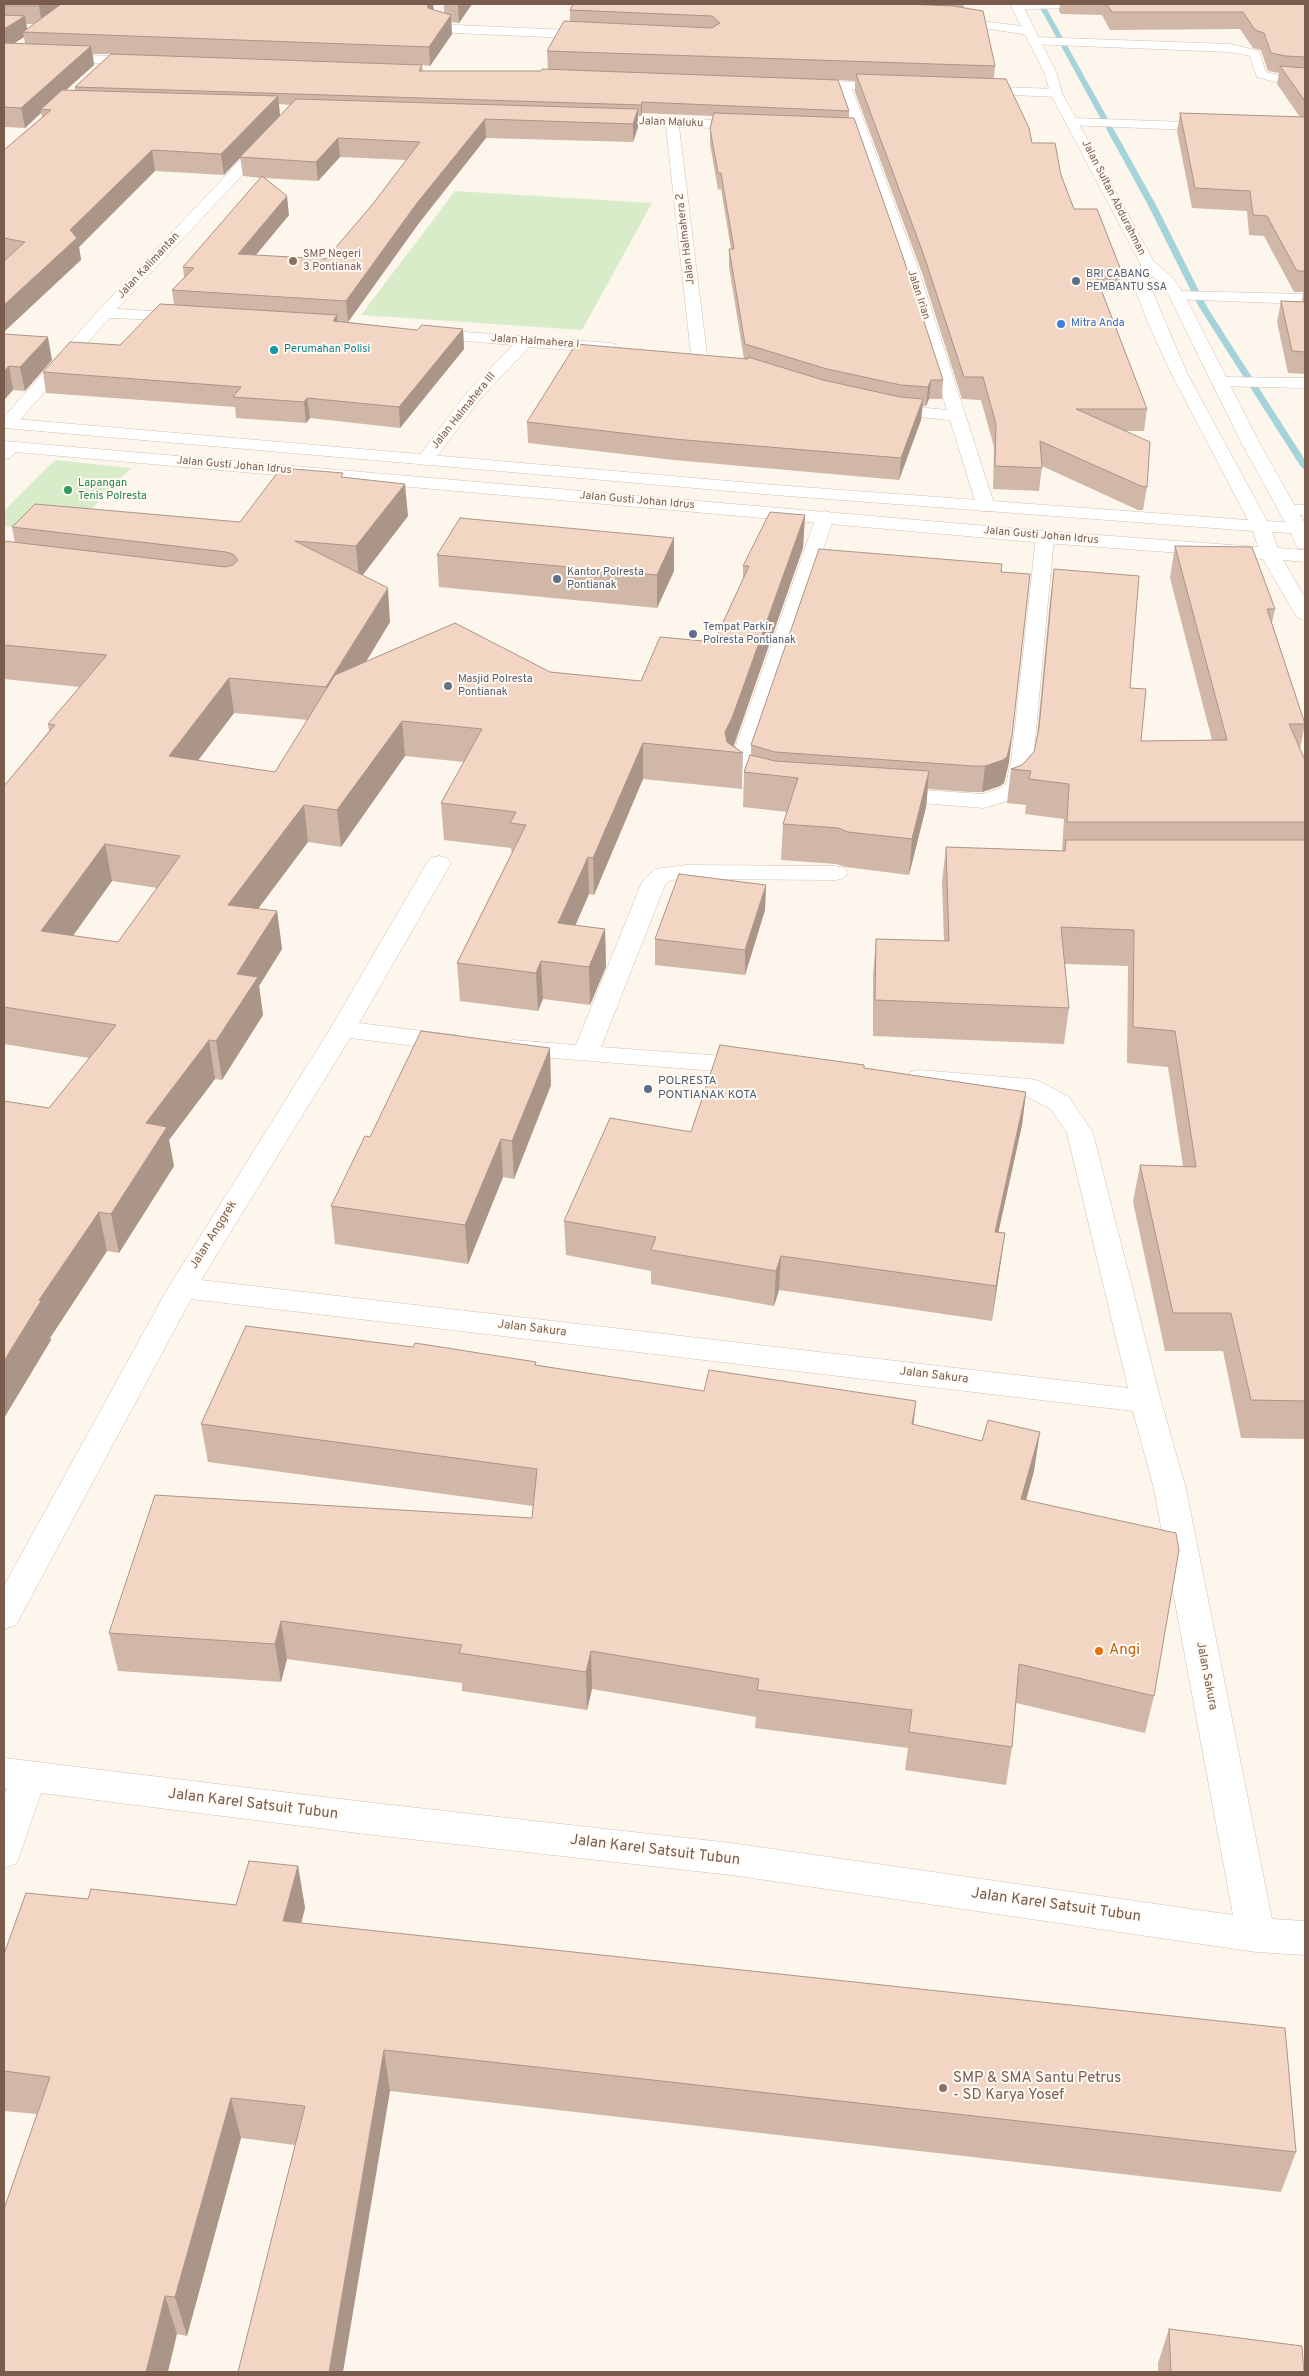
<!DOCTYPE html>
<html>
<head>
<meta charset="utf-8">
<style>
  body { margin:0 }
  #map { position:relative; width:1309px; height:2376px; overflow:hidden; background:#fdf6ec; font-family:Overpass,sans-serif }
  canvas { display:block }
  .frame { position:absolute; inset:0; border:5px solid #7a5c4d; pointer-events:none }
</style>
</head>
<body>
<div id="map">
<canvas width="1309" height="2376"></canvas>
<div class="frame"></div>
</div>
<script>
const ctx = document.querySelector('canvas').getContext('2d');
ctx.lineJoin = 'round';
function fillPath(path, color) {
  ctx.fillStyle = color;
  ctx.fill(path, 'evenodd');
}
function toPath(rows) {
  const path = new Path2D();
  for (const r of rows) {
    path.moveTo(r[0], r[1]);
    for (let i = 2; i < r.length; i += 2) path.lineTo(r[i], r[i + 1]);
  }
  return path;
}
function strokePath(path, color, width, dash) {
  ctx.strokeStyle = color;
  ctx.lineWidth = width;
  ctx.lineCap = dash ? 'butt' : 'round';
  ctx.setLineDash(dash || []);
  ctx.stroke(path);
}
function label(font, color, halo, rows, align = 'center') {
  ctx.font = font + ' Overpass,sans-serif';
  ctx.lineWidth = 4;
  ctx.setLineDash([]);
  ctx.textBaseline = 'middle';
  ctx.strokeStyle = halo;
  ctx.fillStyle = color;
  for (const [text, x, y, turn = 0] of rows) {
    ctx.save();
    ctx.translate(x, y);
    ctx.rotate((+turn || 0) * Math.PI / 180);
    ctx.textAlign = isNaN(turn) ? turn : align;
    if (halo) ctx.strokeText(text, 0, 0);
    ctx.fillText(text, 0, 0);
    ctx.restore();
  }
}
const green = toPath([
  [455,191,652,203,582,330,361,315],
  [55,460,131,468,68,533,4,526,4,511]
]);
const stream = toPath([
  [1038,4,1044,4,1156,205,1207,307,1305,460,1305,470,1301,467,1199,307,1148,205,1038,4]
]);
const minor = toPath([
  [448,4,460,4,441,22,455,25,593,31,599,35,593,39,455,33,431,26,429,24,431,19,448,4],
  [1013,4,1102,4,1103,5,1097,8,1017,9,1013,8,1013,4],
  [949,17,1029,27,1035,31,1029,35,945,22,943,20,945,18,949,17],
  [1034,37,1230,44,1259,51,1266,72,1283,76,1305,76,1305,84,1283,84,1257,77,1250,56,1230,52,1030,44,1028,41,1034,37],
  [4,52,142,57,148,61,142,65,4,60,4,52],
  [802,80,892,83,898,87,892,91,852,89,920,274,995,507,992,511,980,511,977,507,950,420,886,414,880,413,878,409,880,405,886,404,947,410,904,274,839,89,798,87,796,84,798,81,802,80],
  [975,86,1056,89,1062,93,1056,97,971,93,969,90,971,87,975,86],
  [600,116,749,121,756,125,749,129,679,127,707,355,705,358,693,358,691,355,666,126,595,123,594,120,600,116],
  [1074,118,1214,123,1221,127,1214,131,1069,125,1068,122,1074,118],
  [268,135,275,139,273,142,117,309,187,313,193,315,195,318,193,321,109,318,13,428,4,428,4,417,99,310,263,136,268,135],
  [1177,291,1305,294,1305,304,1172,299,1169,296,1172,293,1177,291],
  [425,329,611,343,617,345,619,348,617,351,611,353,529,347,481,398,431,464,425,465,419,464,416,460,419,456,469,390,513,345,419,337,417,334,419,331,425,329],
  [1220,377,1305,378,1305,388,1214,386,1212,382,1214,378,1220,377],
  [11,442,17,443,20,447,10,458,4,459,4,444,11,442],
  [1288,505,1305,505,1305,515,1282,514,1279,510,1282,506,1288,505],
  [825,511,831,513,834,517,755,754,748,768,749,773,753,776,789,782,792,787,789,792,781,794,739,786,730,781,726,768,733,754,816,517,819,513,825,511],
  [1045,531,1052,533,1054,537,1033,762,1028,786,1017,798,984,808,883,800,880,795,883,790,891,788,983,794,1001,788,1006,784,1011,762,1036,537,1038,533,1045,531],
  [439,856,447,858,451,863,359,1023,455,1035,464,1038,468,1043,464,1048,455,1051,350,1038,201,1280,1128,1388,1067,1133,1051,1109,1024,1095,919,1086,910,1084,906,1078,910,1072,919,1070,1030,1079,1039,1081,1069,1097,1093,1133,1161,1401,1186,1489,1272,1919,1305,1921,1305,1955,1256,1952,731,1875,365,1834,41,1793,17,1863,4,1868,4,1797,7,1788,4,1788,4,1758,365,1802,731,1843,1233,1915,1154,1489,1133,1411,191,1299,16,1625,4,1629,4,1586,168,1288,330,1029,427,863,431,858,439,856],
  [687,865,836,866,844,868,848,873,844,878,836,880,687,879,670,880,665,885,601,1047,752,1058,761,1060,765,1066,761,1072,752,1074,504,1054,500,1048,504,1042,513,1040,576,1045,642,882,655,869,687,865]
]);
const tertiary = toPath([
  [1010,4,1022,4,1057,74,1062,93,1154,262,1173,278,1185,296,1259,442,1305,524,1304,549,1297,547,1291,533,1272,532,1278,548,1305,550,1305,562,1283,560,1305,598,1305,620,1298,618,1295,614,1263,559,1045,543,4,451,4,441,1045,531,1258,547,1253,531,775,495,4,428,4,418,775,485,1248,520,1171,373,1148,323,1132,281,1141,265,1050,93,1045,74,1010,4],
  [1151,275,1162,284,1169,296,1241,442,1285,522,1267,521,1187,373,1148,281,1151,275]
]);
const wall = toPath([
  [4,4,433,4,434,10,444,13,444,4,472,4,459,23,451,22,452,34,430,66,422,65,423,71,541,71,548,70,547,51,570,22,570,10,573,4,964,4,963,8,995,66,994,78,1032,143,1061,175,1074,209,1121,270,1118,291,1102,292,1147,409,1144,431,1127,431,1147,487,1143,510,1138,510,1042,466,1039,491,993,489,994,447,981,400,962,399,922,273,855,92,855,81,838,80,849,111,849,118,943,380,942,399,929,399,926,406,923,406,921,420,899,480,674,460,528,443,527,422,744,359,729,267,729,249,731,249,721,189,718,190,710,144,710,128,713,116,642,113,641,116,638,116,638,127,633,142,486,138,419,223,348,322,417,330,463,329,464,349,400,428,310,418,306,423,236,418,235,407,46,393,43,372,120,345,174,304,172,290,184,277,183,267,261,178,243,176,240,157,224,175,155,171,79,247,81,260,4,260,4,150,42,117,41,113,25,128,4,127],
  [26,24,34,24,27,30],
  [24,37,25,44,14,43],
  [93,54,111,54,75,87,75,90,66,90,94,65],
  [279,104,290,105,280,116],
  [340,157,406,160,372,205,326,259,256,255,289,215,265,178,318,181],
  [1060,4,1305,4,1305,374,1288,373,1277,322,1281,301,1302,302,1303,292,1294,292,1264,236,1249,235,1247,211,1192,208,1177,131,1180,113,1300,117,1277,84,1279,73,1268,71,1261,50,1253,48,1240,29,1110,30,1102,15,1061,14,1059,11],
  [4,334,52,360,25,391,13,390,4,400],
  [343,477,408,516,362,575,390,622,366,662,550,672,641,681,714,642,743,579,743,566,805,515,803,548,734,746,743,753,742,789,643,779,594,895,589,894,575,925,605,929,606,967,590,1005,543,999,538,1011,460,1001,457,963,512,853,511,848,444,840,441,803,464,762,405,756,341,847,308,842,258,909,277,911,282,949,259,986,263,1015,222,1080,215,1079,169,1140,174,1166,119,1253,107,1251,50,1338,51,1340,4,1418,49,1108,89,1058,4,1044,4,786,49,731,48,724,80,687,4,679,4,541,15,543,12,527,240,522],
  [234,713,308,720,275,772,198,760],
  [112,881,157,888,118,942,73,936],
  [674,538,674,571,657,608,439,587,437,555],
  [1175,546,1275,609,1272,623,1305,724,1300,749,1305,760,1305,1439,1241,1438,1223,1351,1165,1351,1133,1202,1140,1165,1183,1166,1168,1067,1127,1063,1128,966,1065,964,1069,1008,1064,1044,873,1036,873,975,876,939,944,941,942,882,946,847,1062,851,1064,819,1025,814,1026,805,1007,803,1011,769,1022,765,1034,752,1037,737,1050,601,1054,569,1130,688,1141,741,1212,740,1170,578],
  [1001,572,1009,762,1004,783,1000,786,982,792,970,792,928,789,926,807,909,875,846,867,836,864,781,860,783,824,787,812,743,807,744,772,751,755,751,745],
  [766,885,765,910,745,975,655,965,655,939],
  [864,1065,864,1068,1026,1092,1022,1125,998,1232,1005,1233,992,1321,779,1290,774,1306,651,1284,651,1271,566,1255,564,1221,691,1132],
  [551,1085,514,1179,503,1177,468,1264,335,1244,331,1206,370,1137],
  [536,1362,536,1365,914,1425,1034,1471,1026,1500,1154,1696,1145,1733,1016,1703,1012,1747,1006,1785,905,1770,908,1748,755,1728,756,1717,592,1689,587,1710,462,1691,462,1683,287,1659,281,1682,118,1671,109,1633,532,1518,533,1506,208,1462,201,1424],
  [298,1866,305,1908,301,1923,1296,2152,1281,2192,390,2091,295,2145,241,2138,187,2336,177,2334,37,2114,4,2111,4,2071,88,1899,236,1905],
  [1169,2329,1304,2372,1158,2372,1158,2363]
]);
const shadedWall = toPath([
  [42,4,68,4,42,24,39,6],
  [427,4,433,4,434,14,428,20],
  [459,4,472,4,459,23,458,5],
  [451,15,452,34,430,66,429,47],
  [25,16,28,33,23,32,24,37,4,50,4,29],
  [91,46,94,65,45,109,41,109,41,113,25,128,21,108],
  [278,96,280,116,224,175,221,154],
  [642,102,642,113,641,116,641,105],
  [638,109,638,127,633,142,633,124],
  [485,119,486,138,419,223,348,322,346,301,417,203],
  [338,138,340,157,318,181,316,162],
  [152,150,155,171,79,247,81,260,4,332,4,305,70,230],
  [287,196,289,215,240,274,238,254],
  [337,315,338,335,333,321],
  [463,329,464,349,400,428,399,407],
  [48,337,52,360,25,391,20,367],
  [9,366,13,390,4,400,4,371],
  [931,380,929,399,926,406,928,387],
  [307,398,310,418,306,423,304,402],
  [923,399,921,420,899,480,901,458],
  [405,484,408,516,359,580,356,546],
  [805,515,803,548,731,753,731,752,725,751,725,732],
  [674,538,674,571,657,608,657,575],
  [388,588,390,622,329,722,326,687],
  [229,678,234,713,175,791,169,756],
  [402,721,405,756,341,847,337,810],
  [1012,736,1009,762,1004,783,1000,786,982,792,985,766],
  [643,743,643,779,594,895,593,858],
  [929,771,926,807,909,875,912,839],
  [304,805,308,842,233,942,228,905],
  [105,844,112,881,49,969,41,931],
  [588,857,589,894,560,961,558,923],
  [766,885,765,910,745,975,745,950],
  [277,911,282,949,259,986,263,1015,222,1080,216,1041,237,974],
  [605,929,606,967,590,1005,589,967],
  [541,961,543,999,538,1011,536,973],
  [209,1040,215,1079,169,1140,174,1166,119,1253,111,1214,146,1123],
  [550,1048,551,1085,514,1179,512,1141],
  [1026,1092,1022,1125,991,1266,995,1232],
  [501,1139,503,1177,468,1264,465,1225],
  [99,1212,107,1251,50,1338,51,1340,4,1418,4,1361,39,1300],
  [1005,1233,1000,1267,992,1321,996,1286],
  [781,1256,779,1290,774,1306,776,1271],
  [916,1401,912,1439,912,1424],
  [1040,1432,1034,1471,1016,1537,1021,1499],
  [281,1621,287,1659,281,1682,275,1644],
  [591,1651,592,1689,587,1710,586,1672],
  [298,1866,305,1908,291,1963,283,1921],
  [384,2050,390,2091,343,2372,329,2372],
  [231,2098,241,2138,187,2336,175,2297],
  [165,2296,177,2334,168,2372,146,2372]
]);
const building = toPath([
  [4,4,42,4,39,6,4,6,4,4],
  [61,4,427,4,428,8,451,15,429,47,23,32,61,4],
  [573,4,907,4,953,6,983,11,995,66,547,51,564,21,712,28,720,23,712,16,570,10,573,4],
  [1107,4,1305,4,1305,57,1286,56,1271,53,1264,33,1255,30,1243,12,1112,12,1107,4],
  [4,15,25,16,4,29,4,15],
  [4,43,91,46,21,108,4,107,4,43],
  [111,54,422,65,419,71,541,71,542,69,838,80,849,111,642,102,641,105,75,87,111,54],
  [1280,66,1305,68,1305,101,1280,66],
  [856,74,1006,79,1029,128,1032,143,1055,143,1061,175,1074,209,1097,209,1121,270,1094,271,1147,409,1076,409,1150,442,1147,487,1141,486,1040,441,1042,468,995,466,996,424,983,377,964,377,923,253,856,74],
  [62,90,278,96,221,154,152,150,70,230,77,238,4,305,4,261,25,242,4,238,4,150,51,110,41,109,62,90],
  [296,99,638,109,633,124,485,119,417,203,346,301,172,290,194,268,183,267,262,176,287,196,238,254,326,259,372,205,420,142,338,138,316,162,240,157,296,99],
  [714,113,854,118,903,257,943,380,931,380,928,387,901,385,827,369,745,344,729,249,734,249,721,173,718,173,710,128,714,113],
  [1180,113,1305,117,1305,271,1297,271,1267,216,1253,215,1250,191,1195,188,1180,113],
  [1281,301,1305,302,1305,352,1292,351,1281,301],
  [160,304,337,315,333,321,417,330,422,325,463,329,399,407,307,398,304,402,233,397,241,387,43,372,70,342,120,345,160,304],
  [4,334,48,337,20,367,9,366,4,371,4,334],
  [576,344,748,359,748,357,823,380,900,397,923,399,901,458,674,439,527,422,576,344],
  [281,468,343,473,341,477,405,484,356,546,295,541,388,588,326,687,229,678,169,756,275,772,335,675,455,623,550,672,641,681,660,637,714,642,749,566,743,566,770,512,805,515,732,718,725,732,727,742,743,753,643,743,593,858,588,857,558,923,605,929,589,967,541,961,536,973,457,963,526,825,510,823,516,812,441,803,482,729,402,721,337,810,304,805,228,905,277,911,237,974,258,977,216,1041,209,1040,146,1123,167,1127,111,1214,99,1212,39,1300,41,1301,4,1361,4,1101,49,1108,116,1025,4,1007,4,786,55,725,48,724,107,655,4,645,4,541,225,567,233,565,238,560,233,554,226,552,12,527,35,504,240,522,281,468],
  [105,844,180,856,118,942,41,931,105,844],
  [460,518,674,538,657,575,437,555,460,518],
  [1175,546,1252,547,1275,609,1267,609,1305,724,1289,724,1305,760,1305,822,1067,822,1069,784,1029,779,1031,771,1011,769,1022,765,1034,752,1039,728,1054,569,1139,576,1130,688,1146,689,1141,741,1227,740,1175,546],
  [819,549,1002,564,1001,572,1030,574,1012,736,1007,757,1003,760,985,766,973,766,775,752,751,745,819,549],
  [750,755,775,761,929,771,912,839,848,832,838,828,783,824,798,778,744,772,750,755],
  [1066,840,1305,840,1305,1401,1251,1400,1231,1313,1173,1313,1140,1165,1196,1167,1175,1031,1133,1027,1134,930,1061,927,1069,1008,875,1000,876,939,949,941,946,847,1065,851,1066,840],
  [679,874,766,885,745,950,655,939,679,874],
  [421,1031,550,1048,512,1141,501,1139,465,1225,331,1206,365,1136,370,1137,421,1031],
  [720,1045,864,1065,864,1068,1026,1092,995,1232,1005,1233,996,1286,781,1256,776,1271,651,1250,656,1237,564,1221,610,1118,691,1132,720,1045],
  [246,1326,413,1347,415,1343,536,1362,535,1365,704,1391,709,1370,916,1401,912,1424,982,1441,988,1420,1040,1432,1021,1499,1176,1533,1179,1550,1154,1696,1019,1664,1012,1747,909,1732,912,1710,757,1690,759,1679,591,1651,586,1672,459,1653,462,1645,281,1621,275,1644,109,1633,155,1495,532,1518,537,1469,201,1424,246,1326],
  [249,1861,298,1866,283,1921,1285,2028,1296,2152,384,2050,329,2372,238,2372,305,2106,231,2098,175,2297,165,2296,146,2372,4,2372,4,2209,50,2077,4,2071,4,1954,26,1893,88,1899,91,1889,236,1905,249,1861],
  [1169,2329,1302,2346,1304,2372,1171,2372,1169,2329]
]);
const markers = [
  [293,261,5,"#8d6e63"],
  [1076,281,5,"#5c6f8a"],
  [1061,324,5,"#3f7fe0"],
  [274,350,5,"#0f9aa8"],
  [68,490,5,"#2e9e5b"],
  [557,579,5,"#5c6f8a"],
  [693,634,5,"#5c6f8a"],
  [448,686,5,"#6b7280"],
  [648,1089,5,"#5c6f8a"],
  [1099,1651,5,"#e8710a"],
  [943,2088,5,"#8d6e63"]
];
const farStreetnames = [
  ["Jalan Maluku",671,123,2],
  ["Jalan Sultan Abdurahman",1113,198,63],
  ["Jalan Halmahera 2",686,239,-97],
  ["Jalan Kalimantan",149,266,-47],
  ["Jalan Irian",918,295,72],
  ["Jalan Halmahera I",535,342,4],
  ["Jalan Halmahera III",464,411,-51],
  ["Jalan Gusti Johan Idrus",234,466,5],
  ["Jalan Gusti Johan Idrus",637,501,5],
  ["Jalan Gusti Johan Idrus",1041,536,5]
];
const farEducationnames = [
  ["SMP Negeri",303,255],
  ["3 Pontianak",303,268]
];
const farServicenames = [
  ["BRI CABANG",1086,275],
  ["PEMBANTU SSA",1086,288],
  ["Kantor Polresta",567,573],
  ["Pontianak",567,586],
  ["Tempat Parkir",703,628],
  ["Polresta Pontianak",703,641]
];
const farShopnames = [
  ["Mitra Anda",1071,324]
];
const farCulturenames = [
  ["Perumahan Polisi",284,350]
];
const farLeisurenames = [
  ["Lapangan",78,484],
  ["Tenis Polresta",78,497]
];
const farWorshipnames = [
  ["Masjid Polresta",458,680],
  ["Pontianak",458,693]
];
const serviceNames = [
  ["POLRESTA",658,1082],
  ["PONTIANAK KOTA",658,1096]
];
const streetNames = [
  ["Jalan Anggrek",214,1235,-58],
  ["Jalan Sakura",532,1329,7],
  ["Jalan Sakura",934,1376,7],
  ["Jalan Sakura",1206,1676,79]
];
const nearFoodnames = [
  ["Angi",1109,1651]
];
const nearStreetnames = [
  ["Jalan Karel Satsuit Tubun",253,1805,7],
  ["Jalan Karel Satsuit Tubun",655,1851,7],
  ["Jalan Karel Satsuit Tubun",1056,1906,8]
];
const nearEducationnames = [
  ["SMP & SMA Santu Petrus",953,2079],
  ["- SD Karya Yosef",953,2096]
];
fillPath(green, '#d8ecc9');
fillPath(stream, '#a5d3da');
strokePath(minor, '#d1beb0', 1);
strokePath(tertiary, '#d1beb0', 1);
fillPath(minor, '#fff');
fillPath(tertiary, '#fff');
fillPath(wall, '#d1b7a8');
fillPath(shadedWall, '#aa9588');
fillPath(building, '#f3d5c3');
strokePath(building, '#aa9588', 1);
for (const [x, y, r, color] of markers) {
  const dot = new Path2D();
  dot.arc(x, y, r, 0, 2 * Math.PI);
  ctx.fillStyle = color;
  ctx.fill(dot);
  strokePath(dot, '#fffaf3', 2);
}
label('11px', '#7a5c4d', '#fffaf3', farStreetnames);
label('11px', '#785e54', '#fffaf3', farEducationnames, 'left');
label('11px', '#4e5e75', '#fffaf3', farServicenames, 'left');
label('11px', '#366cbe', '#fffaf3', farShopnames, 'left');
label('11px', '#0d838f', '#fffaf3', farCulturenames, 'left');
label('11px', '#27864d', '#fffaf3', farLeisurenames, 'left');
label('11px', '#5b616d', '#fffaf3', farWorshipnames, 'left');
label('12px', '#4e5e75', '#fffaf3', serviceNames, 'left');
label('12px', '#7a5c4d', '#fffaf3', streetNames);
label('15px', '#c56008', '#fffaf3', nearFoodnames, 'left');
label('15px', '#7a5c4d', '#fffaf3', nearStreetnames);
label('15px', '#785e54', '#fffaf3', nearEducationnames, 'left');
</script>
</body>
</html>
